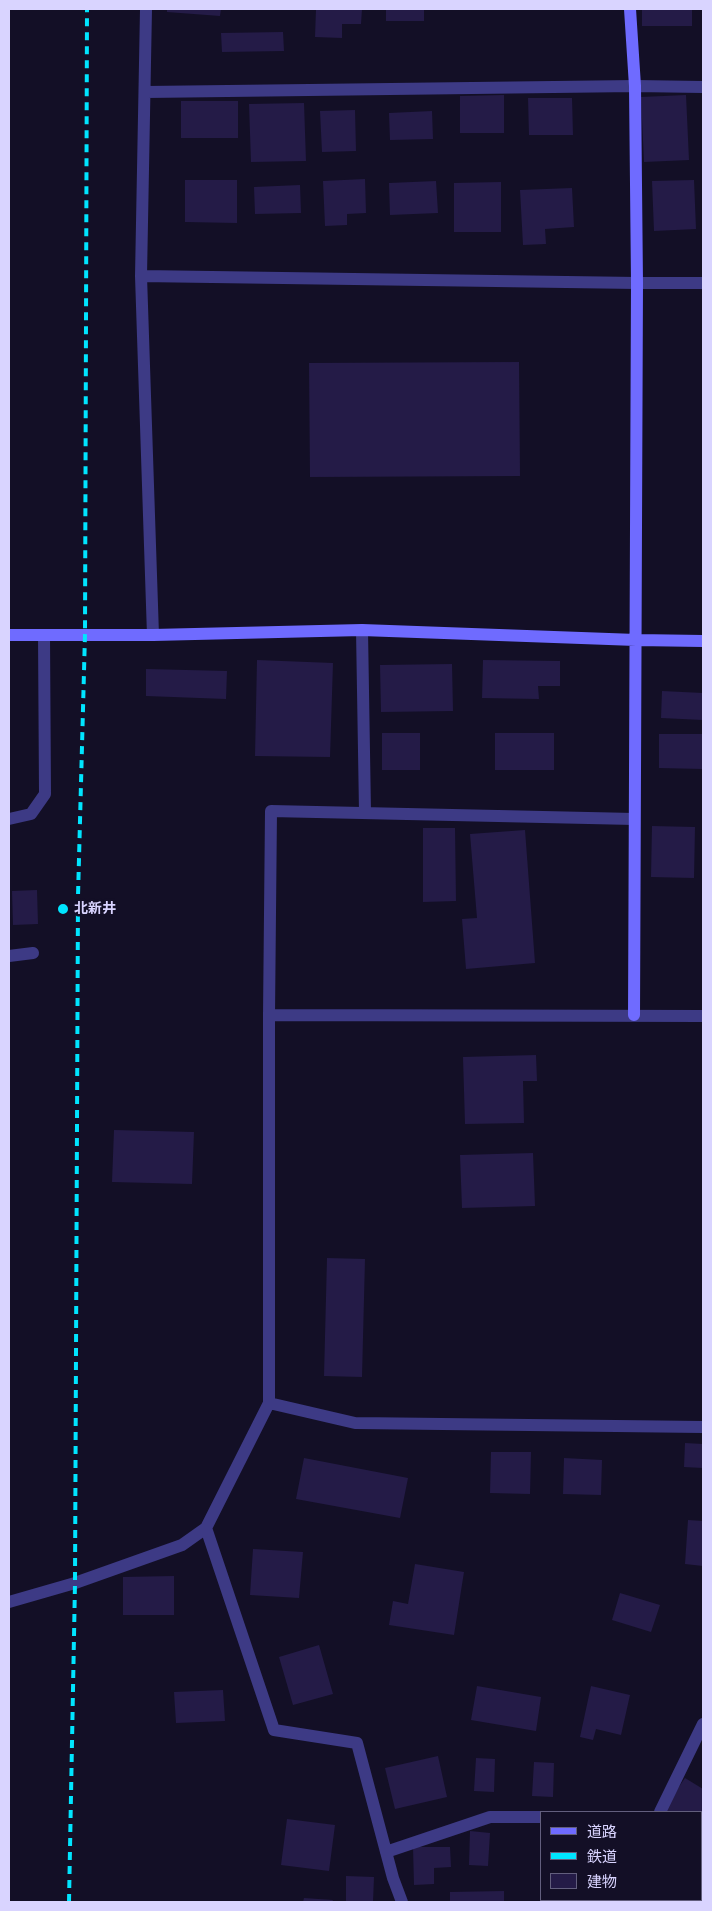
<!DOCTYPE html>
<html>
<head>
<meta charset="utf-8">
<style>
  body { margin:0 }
  #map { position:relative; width:712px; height:1911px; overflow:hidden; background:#130f26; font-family:Quicksand,"Noto Sans JP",sans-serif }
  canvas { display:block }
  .frame { position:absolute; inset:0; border:10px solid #d9d4ff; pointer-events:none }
  .legend { position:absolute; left:540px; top:1811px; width:162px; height:90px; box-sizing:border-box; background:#130f26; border:1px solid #625e7d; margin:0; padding:6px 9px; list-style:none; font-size:15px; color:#d9d4ff }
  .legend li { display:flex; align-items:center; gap:10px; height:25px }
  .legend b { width:25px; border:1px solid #625e7d }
</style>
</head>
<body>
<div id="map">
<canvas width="712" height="1911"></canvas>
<div class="frame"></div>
<ul class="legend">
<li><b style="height:6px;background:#6f6bff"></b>道路</li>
<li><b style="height:6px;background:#00e5ff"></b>鉄道</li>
<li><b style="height:14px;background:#241b47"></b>建物</li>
</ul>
</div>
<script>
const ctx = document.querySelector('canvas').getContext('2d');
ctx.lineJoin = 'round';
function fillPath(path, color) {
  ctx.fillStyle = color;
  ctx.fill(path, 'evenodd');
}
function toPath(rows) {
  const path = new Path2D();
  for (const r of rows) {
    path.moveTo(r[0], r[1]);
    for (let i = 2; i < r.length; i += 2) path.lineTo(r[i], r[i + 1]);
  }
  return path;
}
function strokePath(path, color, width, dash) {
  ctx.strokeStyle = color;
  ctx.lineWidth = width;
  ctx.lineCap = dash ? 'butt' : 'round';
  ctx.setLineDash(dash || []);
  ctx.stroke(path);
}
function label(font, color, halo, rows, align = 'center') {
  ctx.font = font + ' Quicksand,"Noto Sans JP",sans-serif';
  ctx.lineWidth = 5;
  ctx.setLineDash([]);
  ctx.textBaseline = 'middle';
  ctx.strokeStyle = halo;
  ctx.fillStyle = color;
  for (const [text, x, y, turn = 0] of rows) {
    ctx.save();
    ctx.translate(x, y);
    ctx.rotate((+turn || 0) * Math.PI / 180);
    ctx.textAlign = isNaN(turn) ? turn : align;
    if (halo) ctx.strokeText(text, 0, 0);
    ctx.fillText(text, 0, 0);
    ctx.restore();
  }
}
const building = toPath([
  [167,9,221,9,220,16,167,12],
  [316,9,362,9,361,24,342,24,342,38,315,37],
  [386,9,424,9,424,21,386,21],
  [642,9,692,9,692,26,642,26],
  [283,32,284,51,222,52,221,33],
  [504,95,504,133,460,133,460,96],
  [686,95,689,160,644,162,641,97],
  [528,98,572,98,573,135,529,135],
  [181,101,238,101,238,138,181,138],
  [304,103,306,161,251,162,249,104],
  [355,110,356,151,322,152,320,111],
  [432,111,433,139,390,140,389,113],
  [365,179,366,213,347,214,347,225,325,226,323,181],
  [185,180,237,180,237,223,185,222],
  [694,180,696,229,654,231,652,181],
  [436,181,438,213,390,215,389,183],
  [501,182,501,232,454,232,454,183],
  [300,185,301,213,255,214,254,187],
  [572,188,574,227,545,229,546,244,523,245,520,190],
  [519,362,520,476,310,477,309,363],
  [257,660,333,663,330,757,255,756],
  [483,660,560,661,560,686,538,686,539,699,482,698],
  [452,664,453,711,381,712,380,665],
  [146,669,227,671,226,699,146,696],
  [662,691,703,693,703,720,661,718],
  [382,733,420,733,420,770,382,770],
  [495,733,554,733,554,770,495,770],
  [659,734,703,734,703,769,659,768],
  [652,826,695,827,694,878,651,877],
  [423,828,455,828,456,901,423,902],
  [525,830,535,963,466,969,462,919,477,918,470,834],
  [37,890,38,924,13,925,12,891],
  [536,1055,537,1081,523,1081,524,1123,465,1124,463,1057],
  [114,1130,194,1132,192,1184,112,1182],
  [533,1153,535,1206,462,1208,460,1155],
  [327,1258,365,1259,362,1377,324,1376],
  [685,1443,703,1444,703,1468,684,1467],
  [491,1452,531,1452,530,1494,490,1493],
  [304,1458,408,1478,400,1518,296,1499],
  [564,1458,602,1460,601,1495,563,1494],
  [688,1520,703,1521,703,1566,685,1564],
  [253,1549,303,1552,299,1598,250,1595],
  [415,1564,464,1572,454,1635,389,1625,393,1601,408,1604],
  [174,1576,174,1615,123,1615,123,1577],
  [620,1593,660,1605,651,1632,612,1620],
  [319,1645,333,1694,293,1705,279,1657],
  [477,1686,541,1697,536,1731,471,1720],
  [591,1686,630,1695,621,1735,596,1729,593,1740,580,1737],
  [223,1690,225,1721,176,1723,174,1692],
  [438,1756,447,1797,395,1809,385,1768],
  [476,1758,495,1759,494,1792,474,1791],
  [534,1762,554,1763,553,1797,532,1796],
  [685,1778,703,1789,703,1841,701,1839,701,1812,662,1812],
  [287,1819,335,1825,329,1871,281,1865],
  [470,1831,490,1833,488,1866,469,1865],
  [413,1847,450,1847,451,1867,434,1868,434,1884,414,1885],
  [346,1876,374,1877,373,1902,346,1902],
  [504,1891,504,1902,450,1902,450,1892],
  [304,1898,333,1900,332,1902,303,1902]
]);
const street = toPath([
  [146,9,141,276,153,635],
  [146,92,635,86,703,87],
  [141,276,637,283,703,283],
  [362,630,365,812],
  [9,819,31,814,45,794,44,635],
  [9,956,33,953],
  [269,1015,703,1016],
  [269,1403,355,1423,703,1427],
  [206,1528,274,1730,357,1743,393,1878,402,1902],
  [9,1602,75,1583,182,1545,206,1528,269,1403,269,1015,271,811,634,819],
  [660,1812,703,1724],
  [386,1852,490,1817,541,1817],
  [649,1902,649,1900]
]);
const secondary = toPath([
  [630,9,635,86,637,283,634,1015],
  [9,635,153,635,362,630,636,640,703,641]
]);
const rail = toPath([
  [69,1902,75,1583,78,896,85,634,87,9]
]);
const markers = [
  [63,909,6,"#00e5ff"]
];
const poiNames = [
  ["北新井",74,909]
];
fillPath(building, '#241b47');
strokePath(street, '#3d3a85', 12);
strokePath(secondary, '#6f6bff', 12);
strokePath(rail, '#00e5ff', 4, [8, 6]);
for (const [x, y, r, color] of markers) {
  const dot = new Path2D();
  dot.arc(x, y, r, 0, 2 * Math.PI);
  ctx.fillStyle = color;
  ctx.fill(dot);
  strokePath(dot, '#130f26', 2);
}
label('bold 14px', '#d9d4ff', '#130f26', poiNames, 'left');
</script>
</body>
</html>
